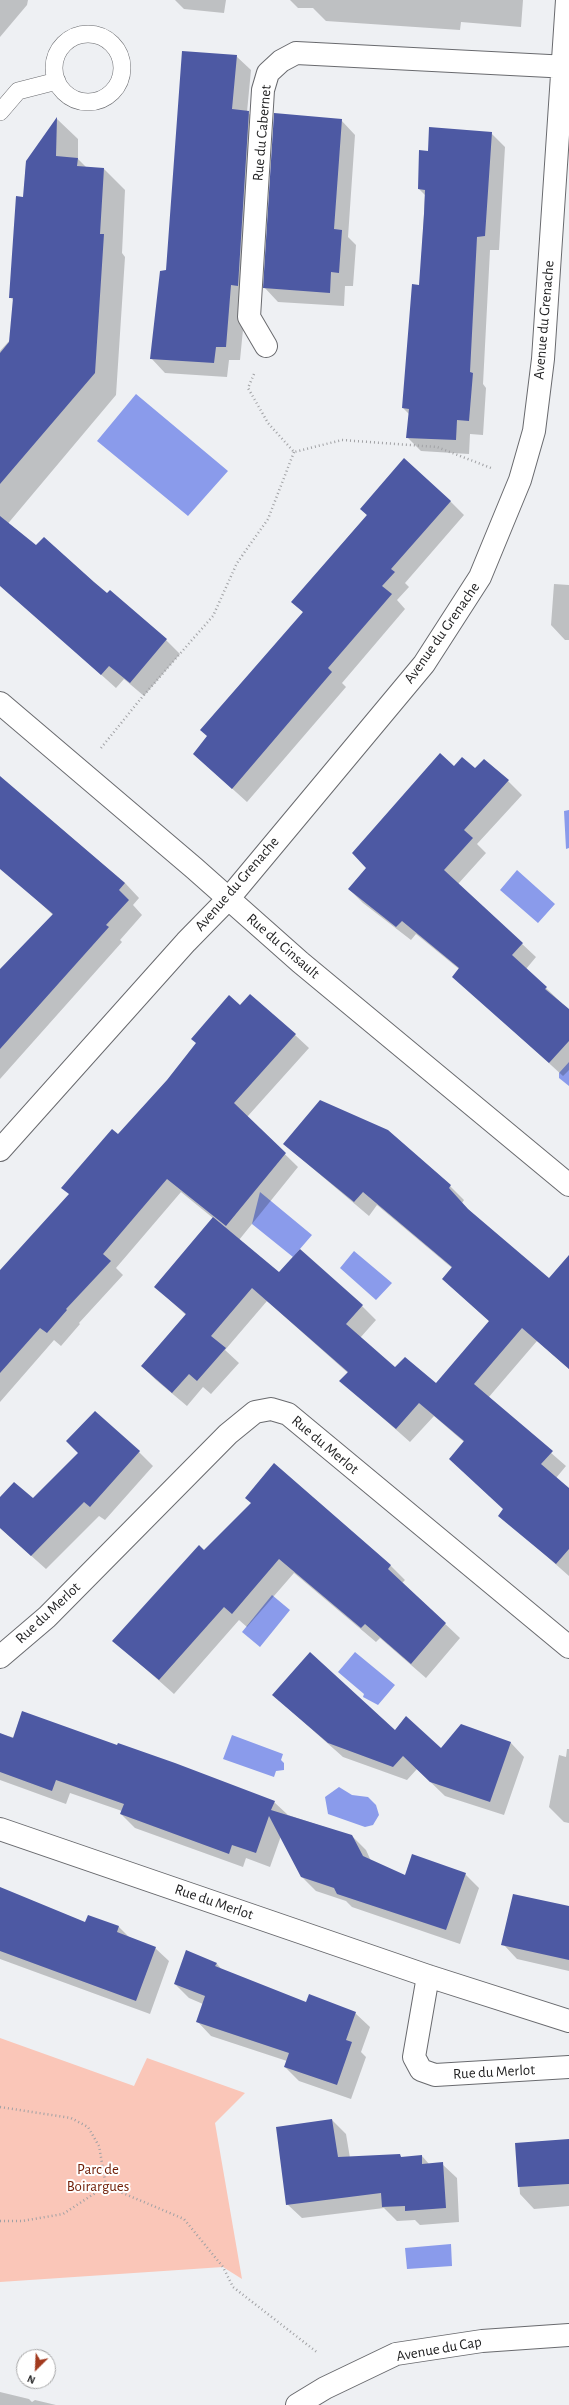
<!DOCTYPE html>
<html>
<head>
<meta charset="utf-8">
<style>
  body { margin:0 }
  #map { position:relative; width:569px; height:2405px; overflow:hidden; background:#eef0f3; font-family:"Alegreya Sans",sans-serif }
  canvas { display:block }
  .north { position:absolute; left:16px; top:2349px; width:40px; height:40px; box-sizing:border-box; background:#fff; border:1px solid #a7a7a8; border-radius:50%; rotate:204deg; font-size:11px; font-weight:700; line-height:16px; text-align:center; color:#242425 }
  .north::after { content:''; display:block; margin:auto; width:14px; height:18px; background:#a23a1e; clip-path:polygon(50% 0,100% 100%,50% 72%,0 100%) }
</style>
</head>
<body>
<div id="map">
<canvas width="569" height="2405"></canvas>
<div class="north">N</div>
</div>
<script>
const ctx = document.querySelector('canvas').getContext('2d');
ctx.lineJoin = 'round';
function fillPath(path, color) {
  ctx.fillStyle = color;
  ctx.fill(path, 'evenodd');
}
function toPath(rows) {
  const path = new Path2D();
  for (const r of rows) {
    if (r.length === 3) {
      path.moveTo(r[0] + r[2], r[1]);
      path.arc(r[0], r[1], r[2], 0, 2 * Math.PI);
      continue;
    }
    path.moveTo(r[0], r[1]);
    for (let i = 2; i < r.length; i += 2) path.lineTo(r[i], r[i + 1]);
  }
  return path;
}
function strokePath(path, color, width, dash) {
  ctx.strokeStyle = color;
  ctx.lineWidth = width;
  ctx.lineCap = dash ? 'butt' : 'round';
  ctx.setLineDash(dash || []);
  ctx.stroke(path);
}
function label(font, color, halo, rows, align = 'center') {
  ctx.font = font + ' "Alegreya Sans",sans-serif';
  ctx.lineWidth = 4;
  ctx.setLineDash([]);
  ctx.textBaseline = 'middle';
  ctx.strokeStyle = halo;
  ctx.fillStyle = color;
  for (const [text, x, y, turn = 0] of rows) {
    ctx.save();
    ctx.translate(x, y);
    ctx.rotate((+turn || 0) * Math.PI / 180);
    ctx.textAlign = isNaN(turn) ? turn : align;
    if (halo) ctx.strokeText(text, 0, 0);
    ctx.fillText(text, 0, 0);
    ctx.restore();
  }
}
const green = toPath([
  [0,2038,134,2086,147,2058,245,2093,215,2123,242,2279,223,2267,0,2282]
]);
const water = toPath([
  [136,394,228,471,188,516,97,441],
  [569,810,569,848,566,849,564,811],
  [517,870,555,904,538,923,500,890],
  [569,1062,569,1086,559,1078,559,1073],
  [260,1192,312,1235,293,1257,252,1224],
  [354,1251,392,1283,376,1300,340,1268],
  [272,1595,290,1610,260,1647,242,1632],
  [355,1652,395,1685,378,1705,363,1697,364,1694,338,1672],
  [232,1735,283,1754,281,1760,284,1763,284,1770,276,1771,274,1777,223,1759],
  [339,1787,352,1795,368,1797,376,1805,379,1815,373,1825,365,1827,328,1814,325,1797],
  [451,2244,452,2266,407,2269,405,2248]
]);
const shadow = toPath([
  [0,0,28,0,27,5,0,37],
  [175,0,226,0,224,13,184,9],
  [290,0,523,0,521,27,461,22,460,30,326,21,313,8,298,8],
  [236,56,251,70,247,112,263,126,240,360,229,360,227,377,165,373,151,358,167,271],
  [57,119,78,139,78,159,86,167,104,169,125,190,122,253,125,257,116,395,0,533,0,351,10,340,14,301,10,297,24,198,26,162],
  [341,120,355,135,348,237,356,245,353,286,345,286,344,306,278,302,264,287],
  [491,133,505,147,499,250,490,250,483,384,486,388,483,435,470,434,469,454,421,451,407,437,410,415,403,408,420,286,425,195,419,189,429,152],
  [450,501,464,515,405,583,409,587,397,600,405,609,342,683,346,687,247,802,194,754,304,613,292,602,367,515,361,509],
  [36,547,166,640,180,654,144,696,124,679,116,688,0,584,0,558],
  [554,584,569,585,569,640,565,640,551,625],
  [454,768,475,769,508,781,522,795,477,844,486,853,458,884,536,957,526,969,569,1010,569,1070,563,1076,493,1012,459,969,416,934,411,940,363,903,349,889],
  [0,777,125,883,139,898,133,905,142,915,120,940,122,942,0,1079,0,970,53,915,22,886,0,859],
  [240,1006,295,1035,309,1048,247,1117,298,1167,239,1240,279,1273,362,1306,376,1320,360,1338,395,1369,436,1385,490,1322,443,1279,452,1268,377,1205,369,1216,284,1144,450,1186,464,1200,462,1203,472,1213,549,1280,569,1285,569,1369,537,1341,488,1398,566,1466,556,1478,569,1489,569,1576,500,1515,504,1510,464,1442,434,1416,410,1442,341,1381,348,1373,267,1301,225,1350,239,1363,211,1394,203,1387,187,1406,156,1380,142,1366,187,1316,156,1287,213,1218,181,1192,116,1268,123,1275,79,1323,80,1324,61,1346,54,1340,0,1402,0,1271,70,1195,119,1136],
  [139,1452,153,1466,105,1520,99,1516,46,1569,0,1528,0,1498,33,1499],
  [274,1465,391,1566,405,1580,402,1583,460,1638,426,1678,380,1638,376,1642,294,1573,247,1627,239,1620,174,1694,113,1640,252,1504],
  [273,1695,395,1731,442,1750,461,1725,511,1743,524,1757,504,1815,445,1796,417,1769,407,1780,343,1757],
  [0,1734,274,1802,288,1815,352,1836,366,1850,371,1861,406,1876,465,1874,479,1888,460,1944,352,1907,346,1901,316,1891,302,1877,281,1836,270,1867,246,1858,243,1867,135,1828,121,1814,122,1811,70,1793,66,1804,0,1780],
  [567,1749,569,1749,569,1823,564,1822,549,1807,559,1755,566,1757],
  [0,1888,86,1923,88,1916,119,1927,129,1937,155,1948,169,1961,150,2014,0,1959],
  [569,1907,569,1971,517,1959,503,1944],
  [187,1952,217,1964,223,1971,307,2003,355,2013,370,2027,361,2052,366,2057,351,2099,299,2081,285,2067,287,2061,211,2036,197,2021,203,2004,189,1998,175,1984],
  [332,2120,346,2134,350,2158,399,2155,402,2158,422,2156,429,2164,442,2164,457,2178,459,2222,420,2225,415,2220,397,2221,384,2208,302,2218,287,2204],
  [569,2142,569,2206,534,2209,520,2194,516,2144],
  [0,2392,29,2399,32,2402,35,2400,56,2405,0,2405]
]);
const building = toPath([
  [182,51,237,55,232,109,249,111,238,286,231,285,226,347,216,347,214,363,150,359,160,271,166,270],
  [274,113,342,119,334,229,342,230,339,273,331,272,330,293,263,288],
  [57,117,56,156,78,158,77,166,104,168,100,234,104,234,95,373,0,484,0,353,9,342,13,298,9,298,16,196,23,197,26,161],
  [429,127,492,132,485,236,477,237,470,372,473,373,469,421,457,420,456,440,406,438,409,409,402,408,412,284,419,285,424,214,425,190,418,189,419,150,428,151],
  [404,458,451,501,391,569,395,572,382,586,392,594,328,668,332,672,232,789,193,754,207,736,200,730,303,612,291,602,367,515,360,509],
  [0,516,36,545,44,537,94,582,107,593,110,590,167,639,130,683,109,666,101,675,0,586],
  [440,753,454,766,462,757,475,768,484,759,509,780,464,830,473,838,444,870,523,943,512,955,547,987,545,989,569,1009,569,1041,549,1063,452,977,459,968,402,921,396,927,348,889,366,868,352,853],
  [0,776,125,883,119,890,129,900,106,925,109,927,0,1049,0,969,53,914,0,869],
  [250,994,296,1034,234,1103,286,1153,226,1226,167,1179,103,1254,111,1261,66,1309,67,1310,47,1333,40,1328,0,1373,0,1270,69,1194,61,1188,112,1129,118,1134,167,1080,196,1043,191,1039,229,995,240,1005],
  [320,1100,388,1130,451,1185,449,1188,468,1209,549,1278,569,1255,569,1369,522,1328,474,1384,553,1451,541,1464,569,1488,569,1549,556,1564,498,1516,503,1509,449,1459,464,1441,419,1403,396,1429,339,1381,348,1372,252,1288,211,1336,226,1348,197,1381,189,1374,172,1393,141,1366,186,1314,154,1287,213,1217,279,1272,300,1249,363,1305,346,1324,395,1367,405,1357,436,1383,489,1321,442,1279,452,1267,363,1192,354,1202,283,1144],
  [95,1411,140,1451,90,1507,84,1502,31,1556,0,1528,0,1497,14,1482,33,1498,78,1453,66,1441],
  [274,1463,391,1565,388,1569,446,1623,411,1664,365,1624,361,1628,279,1559,232,1614,224,1607,159,1680,112,1641,199,1545,204,1550,251,1503,245,1498],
  [310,1652,395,1730,406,1716,441,1748,461,1724,511,1742,490,1802,430,1782,403,1756,393,1767,328,1743,272,1695],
  [22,1711,117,1745,118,1743,175,1763,275,1801,271,1810,352,1835,363,1856,405,1875,412,1854,466,1873,446,1930,337,1894,334,1888,301,1877,269,1816,256,1853,232,1845,229,1854,120,1814,124,1804,56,1780,52,1791,0,1772,0,1733,13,1738],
  [0,1887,85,1922,88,1915,119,1926,117,1932,156,1947,136,2001,0,1951],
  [513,1894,569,1906,569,1960,501,1945],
  [186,1950,217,1963,215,1966,306,2002,309,1994,356,2012,346,2040,352,2042,337,2085,284,2067,289,2053,196,2022,205,1996,174,1984],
  [332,2119,338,2157,400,2154,401,2157,422,2155,422,2164,443,2162,446,2208,405,2211,405,2206,382,2207,381,2193,286,2205,276,2127],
  [569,2139,569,2184,518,2187,515,2143]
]);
const path = toPath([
  [254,374,248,388,268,423,294,452,342,440,437,447,491,468],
  [101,748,143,696,213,616,237,563,268,519,294,452],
  [0,2107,71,2118,88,2127,99,2146,106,2186],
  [0,2221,22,2221,63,2214,106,2186,184,2219,223,2267,233,2287,318,2353]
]);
const lane = toPath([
  [88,68,34],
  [0,112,18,91,57,81]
]);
const street = toPath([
  [266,346,249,317,263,90,268,73,281,61,296,53,569,67],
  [0,703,194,868,300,962,569,1185],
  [0,1150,186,942,229,898,424,664,480,577,520,480,534,431,543,359,567,0],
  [0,1657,47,1617,228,1434,255,1412,271,1409,288,1414,569,1647],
  [0,1829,428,1976,569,2021],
  [428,1976,414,2057,421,2070,435,2075,569,2067],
  [297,2405,325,2388,396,2354,482,2341,569,2335]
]);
const streetNames = [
  ["Rue du Cabernet",262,133,-85],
  ["Avenue du Grenache",544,320,-85],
  ["Avenue du Grenache",442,633,-55],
  ["Avenue du Grenache",237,884,-49],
  ["Rue du Cinsault",283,946,41],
  ["Rue du Merlot",325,1445,40],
  ["Rue du Merlot",48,1613,-43],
  ["Rue du Merlot",214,1902,19],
  ["Rue du Merlot",494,2072,-3],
  ["Avenue du Cap",439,2349,-10]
];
const parkNames = [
  ["Parc de",98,2169],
  ["Boirargues",98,2186]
];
fillPath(green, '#fac6b8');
fillPath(water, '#8a9beb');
fillPath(shadow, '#0003');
fillPath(building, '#4d59a3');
strokePath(lane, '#696a6e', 18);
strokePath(street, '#696a6e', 24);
strokePath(path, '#a0a1a4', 2.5, [1, 3]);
strokePath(lane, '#fff', 17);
strokePath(street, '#fff', 22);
label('15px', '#242425', '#fff', streetNames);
label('15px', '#701e06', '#fff', parkNames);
</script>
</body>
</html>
